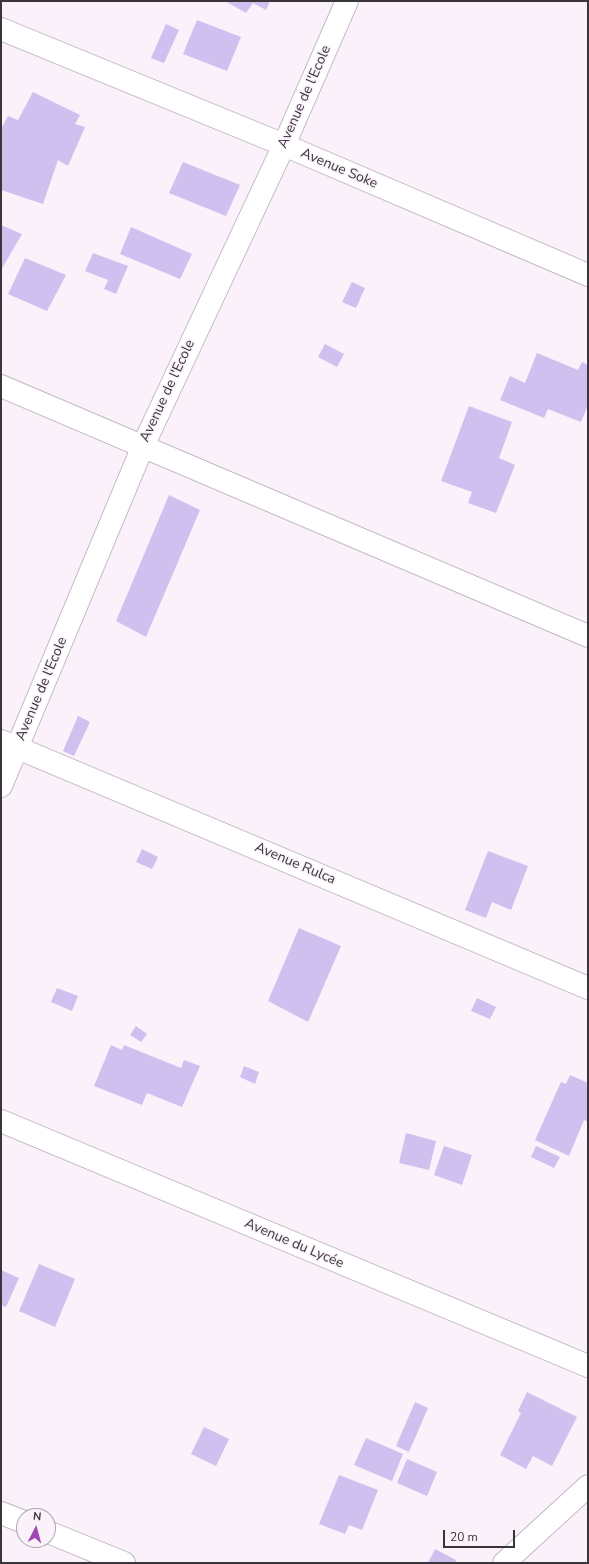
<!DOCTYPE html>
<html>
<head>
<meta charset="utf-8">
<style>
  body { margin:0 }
  #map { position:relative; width:589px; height:1564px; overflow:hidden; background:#faf1fb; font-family:"Nunito Sans",sans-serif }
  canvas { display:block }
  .frame { position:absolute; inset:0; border:2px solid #39353a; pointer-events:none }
  .north { position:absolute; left:16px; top:1508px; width:40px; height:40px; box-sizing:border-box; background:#faf1fb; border:1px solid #ada6ae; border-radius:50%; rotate:6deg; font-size:11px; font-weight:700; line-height:16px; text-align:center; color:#39353a }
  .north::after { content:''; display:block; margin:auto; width:14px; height:18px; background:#a048b4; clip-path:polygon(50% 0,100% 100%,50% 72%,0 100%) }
  .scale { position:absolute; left:443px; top:1530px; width:72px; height:18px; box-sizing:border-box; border:2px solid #39353a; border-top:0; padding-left:5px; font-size:12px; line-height:14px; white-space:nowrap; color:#39353a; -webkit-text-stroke:3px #faf1fb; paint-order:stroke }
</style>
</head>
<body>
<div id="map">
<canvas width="589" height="1564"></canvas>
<div class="frame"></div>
<div class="north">N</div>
<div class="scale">20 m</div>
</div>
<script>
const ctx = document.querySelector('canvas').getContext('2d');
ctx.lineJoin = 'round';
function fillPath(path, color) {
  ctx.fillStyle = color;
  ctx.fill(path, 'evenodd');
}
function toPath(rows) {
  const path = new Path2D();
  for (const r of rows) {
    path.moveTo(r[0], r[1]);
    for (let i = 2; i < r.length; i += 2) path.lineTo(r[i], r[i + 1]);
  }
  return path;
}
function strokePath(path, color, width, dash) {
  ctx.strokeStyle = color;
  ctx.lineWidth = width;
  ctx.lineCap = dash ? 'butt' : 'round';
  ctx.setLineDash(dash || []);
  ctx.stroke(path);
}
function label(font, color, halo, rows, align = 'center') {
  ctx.font = font + ' "Nunito Sans",sans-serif';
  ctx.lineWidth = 3;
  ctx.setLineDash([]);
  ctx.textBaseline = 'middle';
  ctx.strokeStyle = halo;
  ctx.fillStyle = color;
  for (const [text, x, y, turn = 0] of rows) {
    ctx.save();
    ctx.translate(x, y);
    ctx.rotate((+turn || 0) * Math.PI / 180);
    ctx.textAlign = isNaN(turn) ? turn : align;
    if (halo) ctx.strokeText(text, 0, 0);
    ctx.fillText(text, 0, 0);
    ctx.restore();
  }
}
const building = toPath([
  [225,1,270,1,266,10,253,3,246,13],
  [197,20,241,37,227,71,183,54],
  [166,24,179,30,164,63,151,58],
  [33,92,80,115,75,124,85,127,68,166,58,160,43,204,1,190,1,129,8,116,18,120],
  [183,162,240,185,226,216,169,193],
  [1,225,22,234,1,270],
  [131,227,192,254,180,279,120,254],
  [93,253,128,266,116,294,104,289,108,280,85,271],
  [25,258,66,275,47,311,8,294],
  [352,282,365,288,356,308,342,302],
  [325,344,344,354,337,367,318,357],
  [537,353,578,370,582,362,588,365,588,405,581,422,548,409,544,418,500,400,510,376,525,383],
  [469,406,512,422,499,458,515,465,496,513,468,503,472,492,441,481],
  [169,495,200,510,146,637,116,621],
  [78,716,90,722,74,756,63,751],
  [142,849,158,857,152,869,136,862],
  [488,851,528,866,511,910,492,902,486,918,465,910],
  [299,928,341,946,308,1022,268,1001],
  [57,988,78,996,72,1011,51,1002],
  [477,998,496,1007,490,1019,471,1011],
  [136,1026,147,1034,141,1042,130,1035],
  [111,1045,122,1050,124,1045,181,1068,184,1060,200,1066,182,1107,147,1093,142,1105,94,1086],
  [244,1066,259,1072,255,1084,240,1077],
  [570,1075,588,1083,586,1086,588,1087,588,1122,584,1120,569,1156,535,1140,561,1082,566,1084],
  [406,1133,436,1141,429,1170,399,1163],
  [444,1146,472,1155,462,1185,434,1175],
  [536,1146,560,1157,554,1168,531,1157],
  [39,1264,75,1279,55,1327,19,1311],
  [1,1270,19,1278,6,1307,1,1305],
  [527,1392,577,1417,552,1466,533,1456,526,1469,500,1455,521,1413,518,1411],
  [415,1402,428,1408,409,1452,396,1446],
  [204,1427,229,1439,216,1466,191,1454],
  [366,1438,403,1454,392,1481,354,1465],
  [407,1459,437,1472,427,1496,397,1483],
  [339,1475,378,1490,362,1530,349,1525,345,1534,319,1524],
  [435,1549,456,1560,455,1563,428,1563]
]);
const minor = toPath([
  [1,29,284,145,588,275],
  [1,386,588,636],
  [1,741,588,988],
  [1,786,143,446,284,145,347,1],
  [1,1121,588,1366],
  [1,1513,24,1522],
  [48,1532,124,1563],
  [504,1563,588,1486]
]);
const streetNames = [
  ["Avenue de l'Ecole",305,97,-66],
  ["Avenue Soke",339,169,23],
  ["Avenue de l'Ecole",168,391,-65],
  ["Avenue de l'Ecole",42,689,-67],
  ["Avenue Rulca",295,864,23],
  ["Avenue du Lycée",294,1244,23]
];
fillPath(building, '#cfc0f0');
strokePath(minor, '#c0b8c2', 24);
strokePath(minor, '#fff', 22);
label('14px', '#39353a', '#faf1fb', streetNames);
</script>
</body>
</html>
